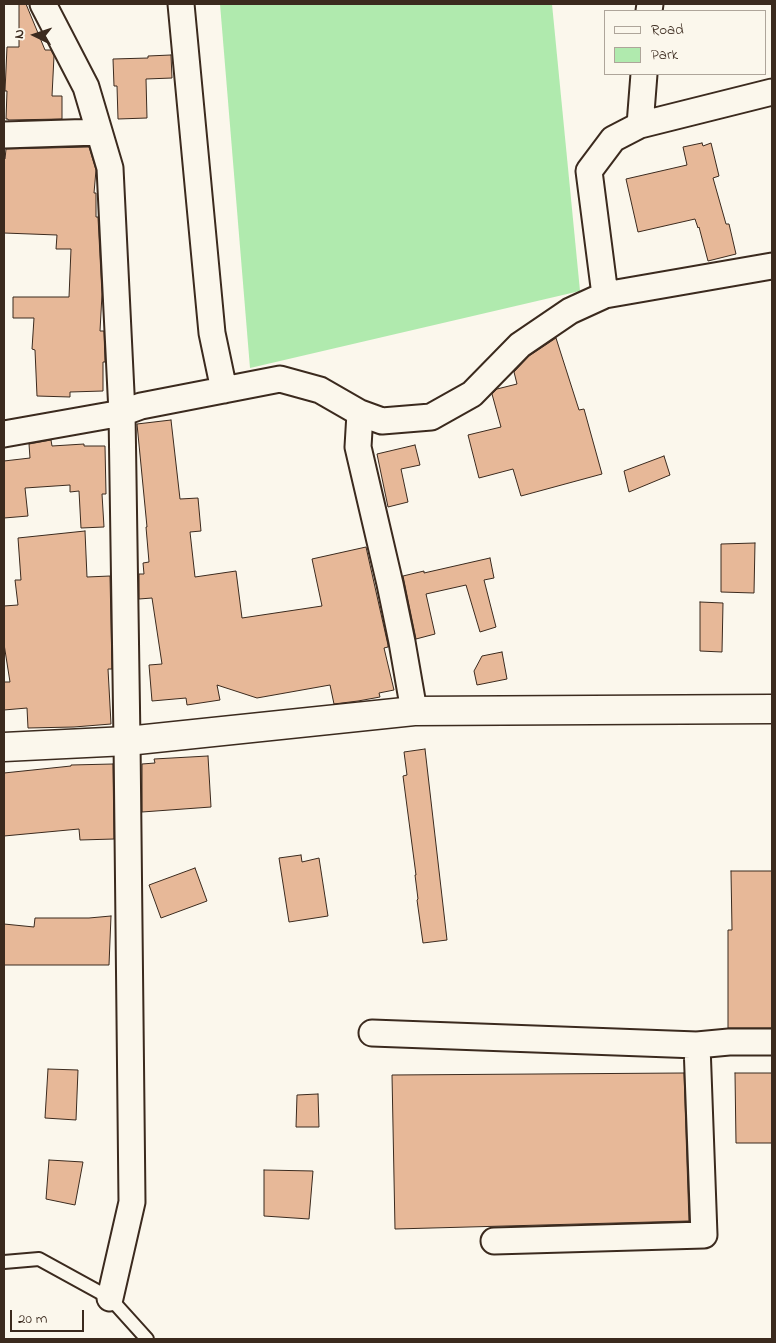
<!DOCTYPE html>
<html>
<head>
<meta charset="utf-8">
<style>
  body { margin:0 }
  #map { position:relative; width:776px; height:1343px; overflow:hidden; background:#fbf7ec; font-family:"Indie Flower",sans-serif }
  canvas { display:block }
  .frame { position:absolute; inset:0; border:5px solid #3b2a1e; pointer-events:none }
  .legend { position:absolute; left:604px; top:10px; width:162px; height:65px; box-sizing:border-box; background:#fbf7ec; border:1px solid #aea59a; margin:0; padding:6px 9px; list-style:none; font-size:15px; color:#3b2a1e }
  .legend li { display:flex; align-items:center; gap:10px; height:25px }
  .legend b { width:25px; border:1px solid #aea59a }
  .north { position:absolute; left:10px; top:10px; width:50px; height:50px; -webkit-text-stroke:4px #fbf7ec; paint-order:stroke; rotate:274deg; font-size:14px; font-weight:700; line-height:20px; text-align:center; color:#3b2a1e }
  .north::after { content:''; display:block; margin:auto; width:18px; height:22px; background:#3b2a1e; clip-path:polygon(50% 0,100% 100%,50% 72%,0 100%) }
  .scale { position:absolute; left:10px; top:1310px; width:74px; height:22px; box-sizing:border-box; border:2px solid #3b2a1e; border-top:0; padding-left:6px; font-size:15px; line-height:18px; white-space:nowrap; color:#3b2a1e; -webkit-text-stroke:4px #fbf7ec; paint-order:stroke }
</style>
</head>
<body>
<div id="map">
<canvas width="776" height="1343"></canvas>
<div class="frame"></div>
<ul class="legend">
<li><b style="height:6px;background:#fbf7ec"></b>Road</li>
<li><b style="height:14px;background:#b0eaae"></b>Park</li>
</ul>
<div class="north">N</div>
<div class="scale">20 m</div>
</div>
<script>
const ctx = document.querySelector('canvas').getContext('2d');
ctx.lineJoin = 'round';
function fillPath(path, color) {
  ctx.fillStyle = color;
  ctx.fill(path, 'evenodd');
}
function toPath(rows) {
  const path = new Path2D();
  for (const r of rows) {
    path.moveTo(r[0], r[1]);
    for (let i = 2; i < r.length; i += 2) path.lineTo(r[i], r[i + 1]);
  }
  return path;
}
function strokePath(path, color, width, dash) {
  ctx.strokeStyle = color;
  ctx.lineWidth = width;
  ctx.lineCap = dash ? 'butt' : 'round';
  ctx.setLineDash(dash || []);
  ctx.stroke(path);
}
const green = toPath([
  [220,4,552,4,580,291,250,368]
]);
const building = toPath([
  [19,4,26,4,45,50,51,50,54,56,52,96,62,96,62,119,8,120,8,119,6,119,7,91,5,91,7,47,19,47,19,4],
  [171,55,172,78,146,79,147,118,118,119,117,86,114,86,113,59,148,58,148,56,171,55],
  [702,143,703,146,711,143,719,176,713,178,726,224,729,224,736,254,708,261,699,227,698,228,695,219,638,232,626,179,687,165,683,147,702,143],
  [89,147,96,170,94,193,96,193,96,217,98,217,102,294,100,331,104,331,105,362,103,362,103,391,70,392,70,397,37,396,35,350,32,349,34,318,13,318,13,297,69,297,71,249,56,249,57,235,4,233,4,159,5,159,6,149,89,147],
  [556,338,579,410,584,409,602,474,521,496,513,469,479,478,468,435,501,427,492,394,497,389,517,384,514,372,529,356,556,338],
  [171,420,180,499,198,498,201,531,190,532,195,577,236,571,242,618,322,606,312,559,366,547,388,645,388,647,384,648,394,690,379,693,380,697,358,701,334,704,330,685,257,698,217,685,220,700,187,705,186,698,152,701,149,665,162,664,152,598,139,599,139,574,144,574,143,563,149,562,146,527,147,527,137,424,171,420],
  [51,440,52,446,84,444,84,446,105,446,106,494,102,494,104,527,81,528,79,491,70,492,70,485,25,488,28,516,4,518,4,461,30,458,29,444,51,440],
  [415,445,420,465,401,469,408,502,388,507,377,454,415,445],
  [664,456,670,475,629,492,624,471,664,456],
  [85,531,87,577,110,576,112,669,108,669,111,724,74,727,28,728,27,708,4,710,4,682,10,682,4,644,4,606,18,605,15,580,21,580,18,538,85,531],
  [755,543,754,593,721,592,721,544,755,543],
  [490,558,494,578,484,580,496,627,480,632,466,585,426,594,435,634,416,639,403,576,424,571,424,573,490,558],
  [700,602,723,603,722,652,700,651,700,602],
  [502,652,507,679,477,685,474,671,482,656,502,652],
  [425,749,447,940,423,943,417,900,418,899,415,875,416,875,403,776,407,775,404,752,425,749],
  [208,756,211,807,142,812,142,764,155,763,154,759,208,756],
  [113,764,114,839,80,840,79,829,4,836,4,773,71,766,71,765,113,764],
  [301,855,302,862,319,858,328,916,289,922,279,858,301,855],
  [195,868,207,901,161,918,149,885,195,868],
  [731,871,772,871,772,1028,728,1028,728,930,732,930,731,871],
  [111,916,109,965,4,965,4,924,34,927,35,918,89,918,111,916],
  [48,1069,78,1070,76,1120,45,1118,48,1069],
  [684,1073,689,1221,395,1229,392,1075,684,1073],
  [735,1073,772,1073,772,1143,736,1143,735,1073],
  [318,1094,319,1127,296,1127,297,1095,318,1094],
  [49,1160,83,1162,75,1205,46,1199,49,1160],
  [264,1170,313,1171,309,1219,264,1216,264,1170]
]);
const service = toPath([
  [4,1262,39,1259,110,1298,147,1339]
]);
const minor = toPath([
  [43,4,86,87,110,168,122,413,127,741,132,1202,110,1298],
  [181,4,212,333,224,390],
  [649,11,650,4],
  [772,92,640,125,613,139,589,171,605,295,772,266],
  [640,125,644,74],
  [4,135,99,132],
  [360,413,358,447,390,584,402,642,414,711],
  [4,434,122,413,141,406,280,379,320,390,360,413,382,421,431,417,472,394,520,345,570,311,605,295],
  [372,1033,697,1045,729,1042,772,1042],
  [494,1241,704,1235,697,1045]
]);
const tertiary = toPath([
  [4,747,127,741,414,711,772,709]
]);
fillPath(green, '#b0eaae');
fillPath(building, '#e7b898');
strokePath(building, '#3b2a1e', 1);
strokePath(service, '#3b2a1e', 16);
strokePath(minor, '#3b2a1e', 29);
strokePath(tertiary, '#3b2a1e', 31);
strokePath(service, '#fbf7ec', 12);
strokePath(minor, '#fbf7ec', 25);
strokePath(tertiary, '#fbf7ec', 28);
</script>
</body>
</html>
